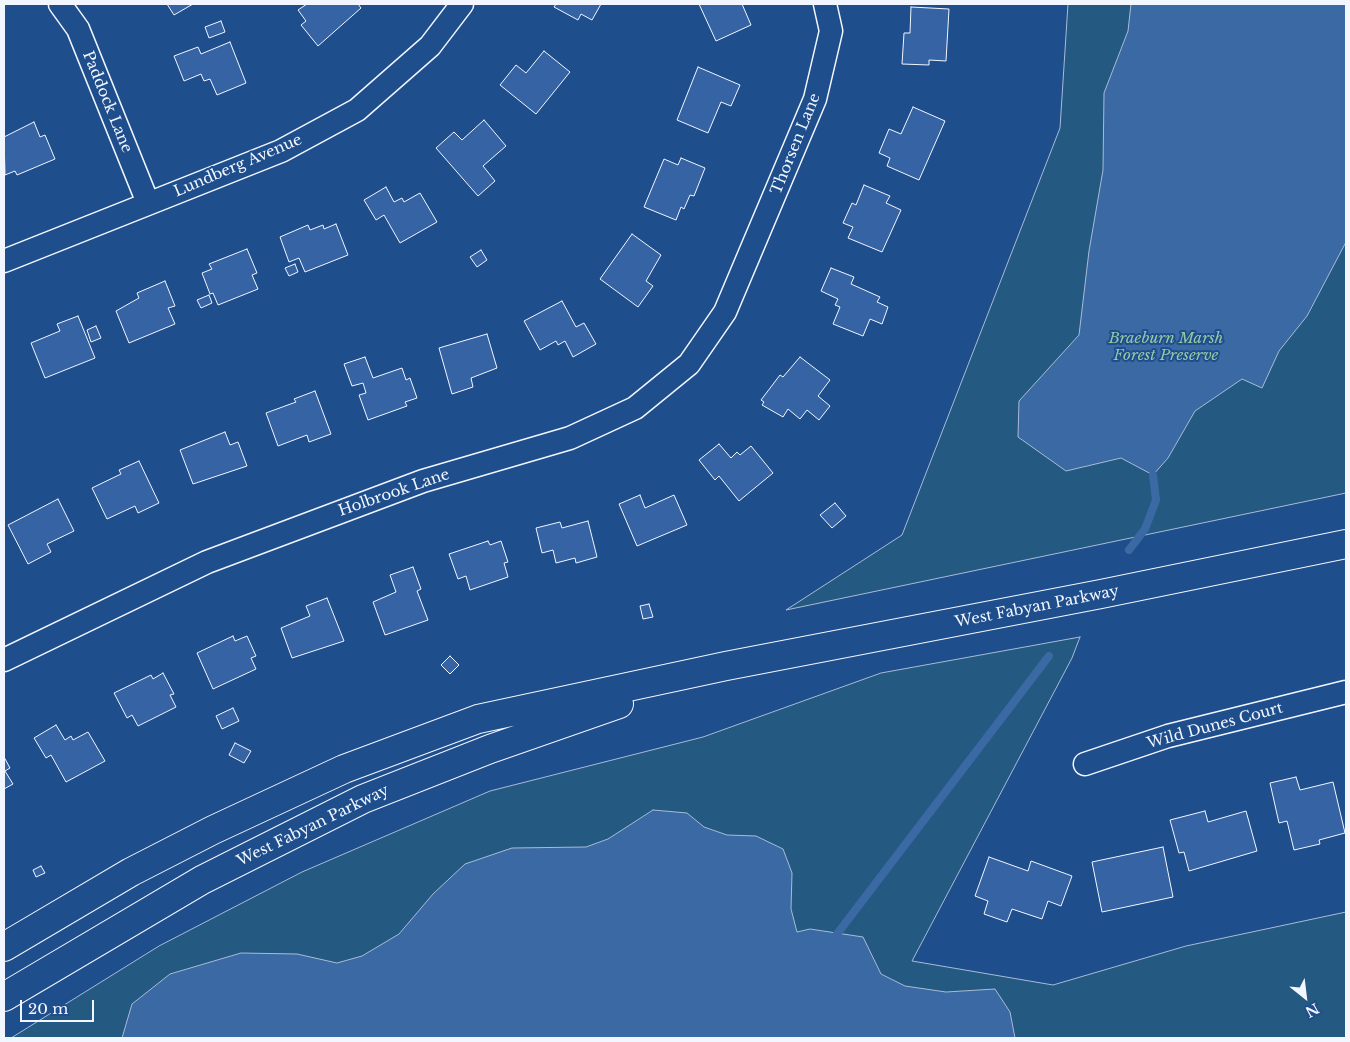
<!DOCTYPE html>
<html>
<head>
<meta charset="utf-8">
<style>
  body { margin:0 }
  #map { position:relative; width:1350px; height:1042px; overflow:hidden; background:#1f4e8c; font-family:"Libre Baskerville",serif }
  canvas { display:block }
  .frame { position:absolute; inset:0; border:5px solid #f2f6ff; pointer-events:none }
  .north { position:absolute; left:1280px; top:972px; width:50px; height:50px; -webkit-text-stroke:4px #1f4e8c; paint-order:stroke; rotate:151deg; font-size:14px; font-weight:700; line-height:20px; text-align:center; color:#f2f6ff }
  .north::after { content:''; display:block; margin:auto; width:18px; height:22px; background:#f2f6ff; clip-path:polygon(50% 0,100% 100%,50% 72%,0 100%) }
  .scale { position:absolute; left:20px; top:1000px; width:74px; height:22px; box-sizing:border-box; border:2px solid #f2f6ff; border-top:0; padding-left:6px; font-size:15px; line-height:18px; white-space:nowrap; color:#f2f6ff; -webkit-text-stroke:4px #1f4e8c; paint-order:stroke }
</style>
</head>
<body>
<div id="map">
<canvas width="1350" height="1042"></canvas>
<div class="frame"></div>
<div class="north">N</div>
<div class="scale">20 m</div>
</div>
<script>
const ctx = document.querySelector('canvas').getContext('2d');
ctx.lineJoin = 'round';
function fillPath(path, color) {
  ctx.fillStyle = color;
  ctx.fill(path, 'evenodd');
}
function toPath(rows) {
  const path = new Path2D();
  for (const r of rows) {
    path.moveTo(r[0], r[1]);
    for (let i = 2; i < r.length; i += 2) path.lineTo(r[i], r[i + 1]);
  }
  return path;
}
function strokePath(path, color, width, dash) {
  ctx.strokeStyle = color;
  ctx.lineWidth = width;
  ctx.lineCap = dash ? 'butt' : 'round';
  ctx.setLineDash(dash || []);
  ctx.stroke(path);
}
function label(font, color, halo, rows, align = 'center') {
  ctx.font = font + ' "Libre Baskerville",serif';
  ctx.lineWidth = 4;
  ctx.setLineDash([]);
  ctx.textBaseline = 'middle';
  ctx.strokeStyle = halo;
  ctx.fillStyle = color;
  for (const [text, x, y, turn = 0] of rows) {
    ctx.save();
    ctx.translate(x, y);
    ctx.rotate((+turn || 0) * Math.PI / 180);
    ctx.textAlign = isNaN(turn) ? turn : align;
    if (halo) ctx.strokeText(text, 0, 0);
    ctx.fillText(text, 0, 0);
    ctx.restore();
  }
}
const green = toPath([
  [1068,4,1346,4,1346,493,786,610,902,535,1060,128,1068,4],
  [1080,637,1072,658,912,961,1053,985,1186,946,1346,912,1346,1038,11,1038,159,946,302,872,490,791,703,737,881,673,1080,637]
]);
const water = toPath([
  [1131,4,1346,4,1346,242,1307,316,1279,351,1262,388,1242,379,1195,411,1168,458,1153,475,1121,458,1066,471,1018,437,1019,401,1079,335,1089,251,1103,170,1104,93,1128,31,1131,4],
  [653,810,687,813,704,827,727,835,756,836,783,849,792,873,791,909,797,932,810,929,863,937,881,974,905,986,946,992,995,989,1010,1012,1015,1038,122,1038,132,1004,170,974,241,953,297,954,337,963,362,956,399,934,433,894,465,864,512,848,586,847,608,839,653,810]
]);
const stream = toPath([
  [1129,550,1145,529,1156,500,1153,475],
  [837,934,1049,656]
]);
const building = toPath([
  [167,4,193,4,174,15,167,4],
  [307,4,358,4,361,8,318,46,301,25,306,21,298,10,307,4],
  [556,4,601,4,592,20,581,14,578,20,554,7,556,4],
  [699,4,742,4,751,25,716,41,699,4],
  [911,7,949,9,946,61,929,60,929,65,902,64,904,33,910,33,911,7],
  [221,21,225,32,209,38,205,27,221,21],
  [230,42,246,83,217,95,210,79,204,81,201,74,184,81,174,56,198,47,201,54,230,42],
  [544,51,570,72,536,114,500,85,516,65,526,73,544,51],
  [698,67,740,85,731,106,721,102,708,133,677,120,698,67],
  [913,107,945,121,919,180,887,166,890,158,879,153,889,129,901,134,913,107],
  [484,120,506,146,483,166,495,181,478,196,436,148,454,132,462,140,484,120],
  [34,122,40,137,45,135,55,159,17,175,15,171,5,175,4,137,34,122],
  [681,158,705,168,694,196,690,195,684,209,681,207,676,220,644,207,664,159,678,165,681,158],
  [864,185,890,196,886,203,901,210,882,252,848,238,853,227,843,223,852,203,856,205,864,185],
  [386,187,394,202,402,198,404,202,420,193,437,222,400,243,384,215,376,220,364,200,386,187],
  [336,224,348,255,305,272,299,258,289,262,280,237,308,225,310,230,323,225,324,229,336,224],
  [632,234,661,255,646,281,653,286,638,307,600,279,632,234],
  [247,249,257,273,252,275,258,289,218,305,213,293,210,294,202,273,212,269,209,264,247,249],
  [481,250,487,260,477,267,470,257,481,250],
  [295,264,298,272,289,276,285,268,295,264],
  [831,268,854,277,851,284,880,297,877,302,888,307,882,324,870,319,863,336,833,324,840,307,835,305,838,299,821,291,831,268],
  [165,281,175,306,168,308,175,324,129,343,116,311,139,298,137,293,165,281],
  [209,295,212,303,201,308,197,300,209,295],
  [562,301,576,327,584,323,596,344,573,357,565,341,558,345,556,341,540,350,524,321,562,301],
  [78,316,95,358,45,378,31,343,60,331,57,324,78,316],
  [96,326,101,338,91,342,87,330,96,326],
  [487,334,497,368,471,378,473,387,452,394,439,348,487,334],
  [365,357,373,378,402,368,406,380,410,378,417,398,405,402,407,406,368,420,359,395,366,393,363,383,352,386,344,364,365,357],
  [800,357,830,380,818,396,830,406,819,420,807,410,800,419,788,409,783,417,762,405,764,402,761,400,780,375,783,377,800,357],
  [315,391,331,434,309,442,307,435,278,446,266,413,296,402,294,399,315,391],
  [225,432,230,445,238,442,247,466,193,484,180,450,225,432],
  [719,444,731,458,737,452,740,455,751,446,773,473,739,501,719,476,715,480,699,460,719,444],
  [139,461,159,503,138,513,135,506,107,519,92,488,121,474,119,470,139,461],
  [640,495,645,508,674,495,687,525,637,546,619,504,640,495],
  [58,499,74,531,47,544,51,552,28,564,8,525,58,499],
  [835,503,846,516,832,528,820,515,835,503],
  [588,521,597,557,576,563,575,558,556,563,553,550,542,553,536,528,560,522,562,528,588,521],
  [488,541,490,545,501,541,508,562,504,563,508,577,470,590,466,576,458,579,449,554,488,541],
  [413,567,421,589,417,591,428,620,385,635,373,602,396,592,390,575,413,567],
  [327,598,344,641,292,658,281,628,310,616,306,606,327,598],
  [649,604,653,617,643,619,640,606,649,604],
  [233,636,235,641,247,636,256,656,251,658,256,669,213,689,197,653,233,636],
  [450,656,459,665,450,674,441,665,450,656],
  [163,673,174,694,170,695,176,707,138,726,132,715,127,718,114,693,151,675,153,679,163,673],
  [233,708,239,721,222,729,216,716,233,708],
  [56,725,65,740,71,736,73,740,88,732,105,761,66,782,51,755,46,758,34,738,56,725],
  [235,743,251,751,244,763,229,755,235,743],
  [4,757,10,768,5,771,13,784,4,789,4,757],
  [1296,777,1300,790,1333,782,1345,833,1319,840,1320,844,1294,850,1287,821,1279,823,1270,783,1296,777],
  [1205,811,1208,822,1246,811,1257,851,1189,871,1184,852,1179,853,1170,820,1205,811],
  [1163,847,1173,897,1102,912,1092,862,1163,847],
  [989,857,1028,871,1031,861,1072,876,1061,906,1048,901,1042,919,1012,909,1007,922,984,914,988,901,975,896,989,857],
  [41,866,45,873,36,877,33,870,41,866]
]);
const street = toPath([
  [60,4,78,29,148,203],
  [4,261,281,151,357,110,430,46,462,4],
  [4,660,207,562,423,481,570,438,635,408,689,364,725,312,815,99,831,31,825,4],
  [1085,764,1168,736,1346,692]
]);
const secondary = toPath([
  [4,947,131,872,213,830,344,769,478,719,726,666,1101,594,1346,544],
  [4,997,202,880,363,799,490,749,619,704]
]);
const streetNames = [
  ["Paddock Lane",107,102,68],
  ["Thorsen Lane",796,144,-68],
  ["Lundberg Avenue",238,166,-23],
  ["Holbrook Lane",394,493,-19],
  ["West Fabyan Parkway",1037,607,-11],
  ["Wild Dunes Court",1215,726,-15],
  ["West Fabyan Parkway",313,826,-26]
];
const parkNames = [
  ["Braeburn Marsh",1166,339],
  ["Forest Preserve",1166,356]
];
fillPath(green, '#245a82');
strokePath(green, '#a8bbd7', 1);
fillPath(water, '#3b69a3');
strokePath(water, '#a8bbd7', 1);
strokePath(stream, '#3b69a3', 8);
fillPath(building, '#3563a3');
strokePath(building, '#f2f6ff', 1);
strokePath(street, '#f2f6ff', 25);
strokePath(secondary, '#f2f6ff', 30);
strokePath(street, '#1f4e8c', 22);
strokePath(secondary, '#1f4e8c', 28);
label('15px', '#f2f6ff', '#1f4e8c', streetNames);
label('italic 15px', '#97c8a6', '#1f4e8c', parkNames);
</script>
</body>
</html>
